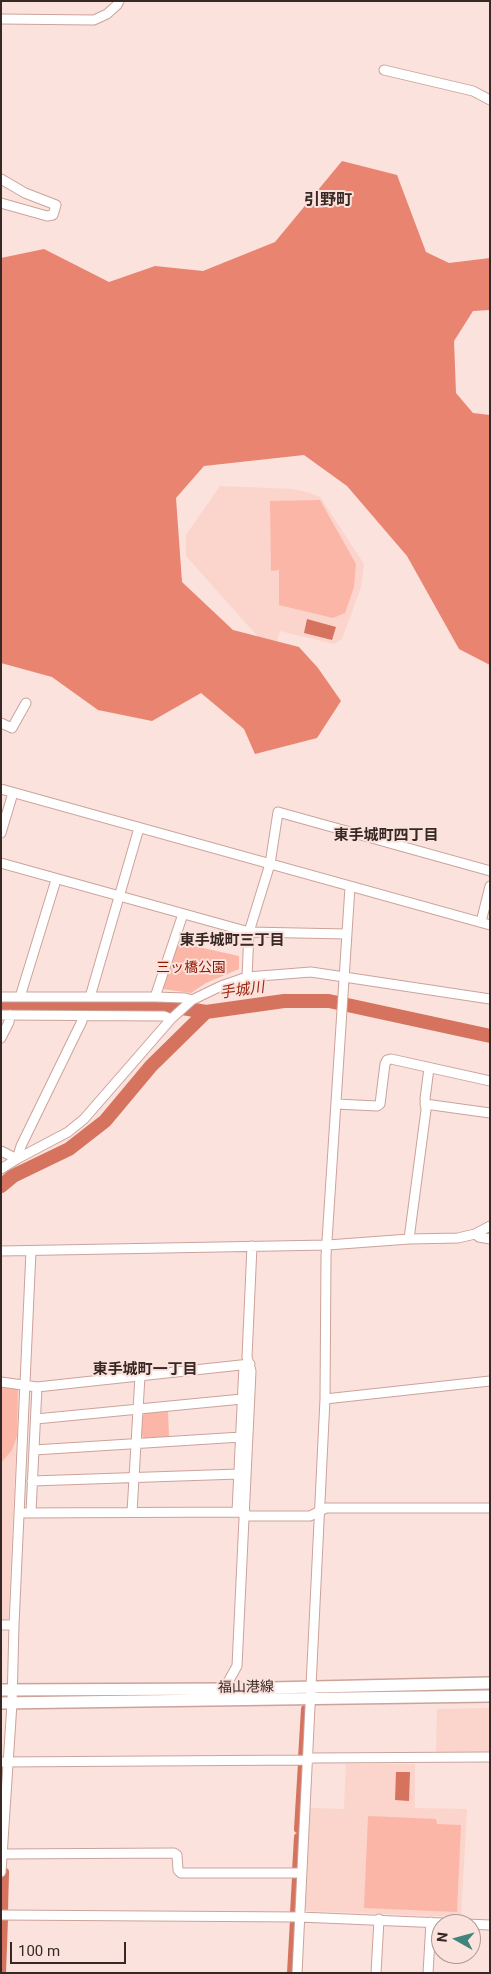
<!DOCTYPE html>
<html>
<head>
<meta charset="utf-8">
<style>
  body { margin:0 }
  #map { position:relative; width:491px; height:1974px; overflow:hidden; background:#fbe2dc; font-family:Roboto,sans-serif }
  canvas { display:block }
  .frame { position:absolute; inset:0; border:2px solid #382825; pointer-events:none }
  .north { position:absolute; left:431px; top:1914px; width:50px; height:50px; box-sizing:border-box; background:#fbe2dc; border:1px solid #ad9893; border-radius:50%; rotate:277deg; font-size:14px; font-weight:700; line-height:20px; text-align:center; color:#382825 }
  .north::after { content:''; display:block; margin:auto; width:18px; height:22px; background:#40857b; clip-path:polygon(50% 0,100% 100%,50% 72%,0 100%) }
  .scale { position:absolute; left:10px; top:1942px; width:116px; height:22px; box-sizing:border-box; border:2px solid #382825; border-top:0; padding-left:6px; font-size:15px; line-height:18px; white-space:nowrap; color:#382825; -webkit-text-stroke:4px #fbe2dc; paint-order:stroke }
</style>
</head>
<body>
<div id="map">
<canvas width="491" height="1974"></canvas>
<div class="frame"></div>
<div class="north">N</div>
<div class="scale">100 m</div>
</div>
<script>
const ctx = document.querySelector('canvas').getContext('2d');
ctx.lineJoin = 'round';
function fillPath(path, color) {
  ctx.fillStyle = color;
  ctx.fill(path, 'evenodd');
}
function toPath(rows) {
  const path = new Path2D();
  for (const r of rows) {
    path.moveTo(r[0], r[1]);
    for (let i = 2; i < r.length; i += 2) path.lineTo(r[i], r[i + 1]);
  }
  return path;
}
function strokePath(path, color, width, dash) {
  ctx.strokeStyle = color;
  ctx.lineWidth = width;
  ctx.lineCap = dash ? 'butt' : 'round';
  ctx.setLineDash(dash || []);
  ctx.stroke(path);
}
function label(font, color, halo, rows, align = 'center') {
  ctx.font = font + ' Roboto,"Noto Sans JP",sans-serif';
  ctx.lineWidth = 4;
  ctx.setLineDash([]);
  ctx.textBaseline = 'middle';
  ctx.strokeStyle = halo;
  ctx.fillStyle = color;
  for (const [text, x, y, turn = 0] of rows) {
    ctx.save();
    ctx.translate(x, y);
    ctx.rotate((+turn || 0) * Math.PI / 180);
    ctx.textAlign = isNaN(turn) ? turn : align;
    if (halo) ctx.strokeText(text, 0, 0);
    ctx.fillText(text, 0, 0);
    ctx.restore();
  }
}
const built = toPath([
  [220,486,292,489,307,492,320,497,364,564,361,587,342,639,334,644,280,631,277,641,260,639,186,556,186,535],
  [1,1386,19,1387,8,1621,1,1621],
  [490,1708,490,1753,436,1754,437,1709],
  [346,1764,415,1764,415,1808,467,1809,461,1917,307,1911,304,1908,309,1808,344,1809]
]);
const green = toPath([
  [320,500,356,564,354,587,345,613,333,618,279,605,279,570,271,571,270,501],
  [176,942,239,956,239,969,206,983,191,993,162,989],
  [1,1387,18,1388,17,1436,12,1450,1,1463],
  [168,1411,169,1437,144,1439,141,1434,142,1417,145,1413],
  [368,1816,436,1819,437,1824,461,1825,457,1912,364,1908]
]);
const forest = toPath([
  [342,161,397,175,426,252,449,263,490,258,490,310,473,311,454,341,456,393,473,413,490,415,490,665,459,649,407,556,347,486,304,455,204,466,176,498,182,582,233,630,299,647,318,668,341,701,317,738,255,754,244,729,201,693,152,721,98,710,52,677,1,663,1,258,44,249,109,282,155,266,203,271,275,242]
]);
const water = toPath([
  [307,619,336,627,332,640,304,633],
  [396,1772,410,1772,409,1801,395,1800]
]);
const canal = toPath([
  [302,1758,305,1709],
  [298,1829,302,1763],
  [296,1871,298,1837],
  [4,1911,5,1872],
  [294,1913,296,1877],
  [2,1973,4,1919],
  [291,1973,294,1920]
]);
const river = toPath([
  [1,1007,171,1006,206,1012,284,1001,329,1001,490,1036],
  [1,1186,13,1176,69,1149,105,1121,151,1066,206,1012]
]);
const minor = toPath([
  [1,19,94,20,107,14,117,5,119,1],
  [384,70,473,91,490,100],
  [1,179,25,193,56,205,53,215,47,216,1,203],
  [1,723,12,728,26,703],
  [1,789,490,925],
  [1,833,13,793],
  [1,863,249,932,346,934],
  [481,922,490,886],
  [247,977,249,932,270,864,278,812,490,871],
  [1,997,155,997,185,998,192,1000],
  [20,997,56,880],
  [90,997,139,828],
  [155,997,183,914],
  [1,1015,164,1016,171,1019,192,1000,221,986,247,977,311,972,490,999],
  [1,1038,9,1022,10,1015],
  [336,1104,377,1106,380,1104,385,1064,387,1060,391,1059,490,1081],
  [425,1104,490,1113],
  [1,1151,17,1159,21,1146,82,1021,82,1016],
  [1,1169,17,1159,68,1132,84,1119,171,1019],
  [475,1234,490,1226],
  [409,1239,426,1110,425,1099,429,1068],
  [1,1251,328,1245,409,1239,458,1238,475,1234,479,1237,490,1239],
  [1,1382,37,1387,250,1364],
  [325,1399,490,1381],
  [36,1419,242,1399],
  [34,1450,241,1437],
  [32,1481,239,1474],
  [31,1512,37,1387],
  [132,1512,140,1376],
  [237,1512,244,1365],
  [19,1513,245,1512],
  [245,1516,310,1516,326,1508,490,1508],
  [1,1625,14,1625],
  [228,1689,228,1682,237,1666,251,1371,247,1357,252,1246],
  [1,1762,304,1760,313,1758,490,1757],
  [3,1854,174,1853,177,1855,178,1870,181,1873,302,1873],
  [1,1872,12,1703,14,1625,31,1251],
  [1,1915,299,1917,490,1925],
  [297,1973,325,1399,326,1256,350,887],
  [376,1973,379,1919],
  [428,1973,431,1922]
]);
const major = toPath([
  [1,1690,228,1689,490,1683],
  [1,1703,490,1696]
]);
const parkNames = [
  ["三ッ橋公園",191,968]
];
const streetNames = [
  ["福山港線",246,1688,-1]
];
const neighbourhoodNames = [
  ["東手城町四丁目",386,836],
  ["東手城町三丁目",232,941],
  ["東手城町一丁目",145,1370]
];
const waterNames = [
  ["手城川",242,991,-8]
];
const quarterNames = [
  ["引野町",328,201]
];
fillPath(built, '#fbd4cb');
fillPath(green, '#fcb6a7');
fillPath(forest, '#e98470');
fillPath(water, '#d5735f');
strokePath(canal, '#d5735f', 8);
strokePath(river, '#d5735f', 14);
strokePath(minor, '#cba39b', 11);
strokePath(major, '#cba39b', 14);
strokePath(minor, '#fff', 9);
strokePath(major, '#fff', 11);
label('14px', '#8f1700', '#fbe2dc', parkNames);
label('14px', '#382825', '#fbe2dc', streetNames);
label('bold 15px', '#382825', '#fbe2dc', neighbourhoodNames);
label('italic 15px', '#9c2610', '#fbe2dc', waterNames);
label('bold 16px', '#382825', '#fbe2dc', quarterNames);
</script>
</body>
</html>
